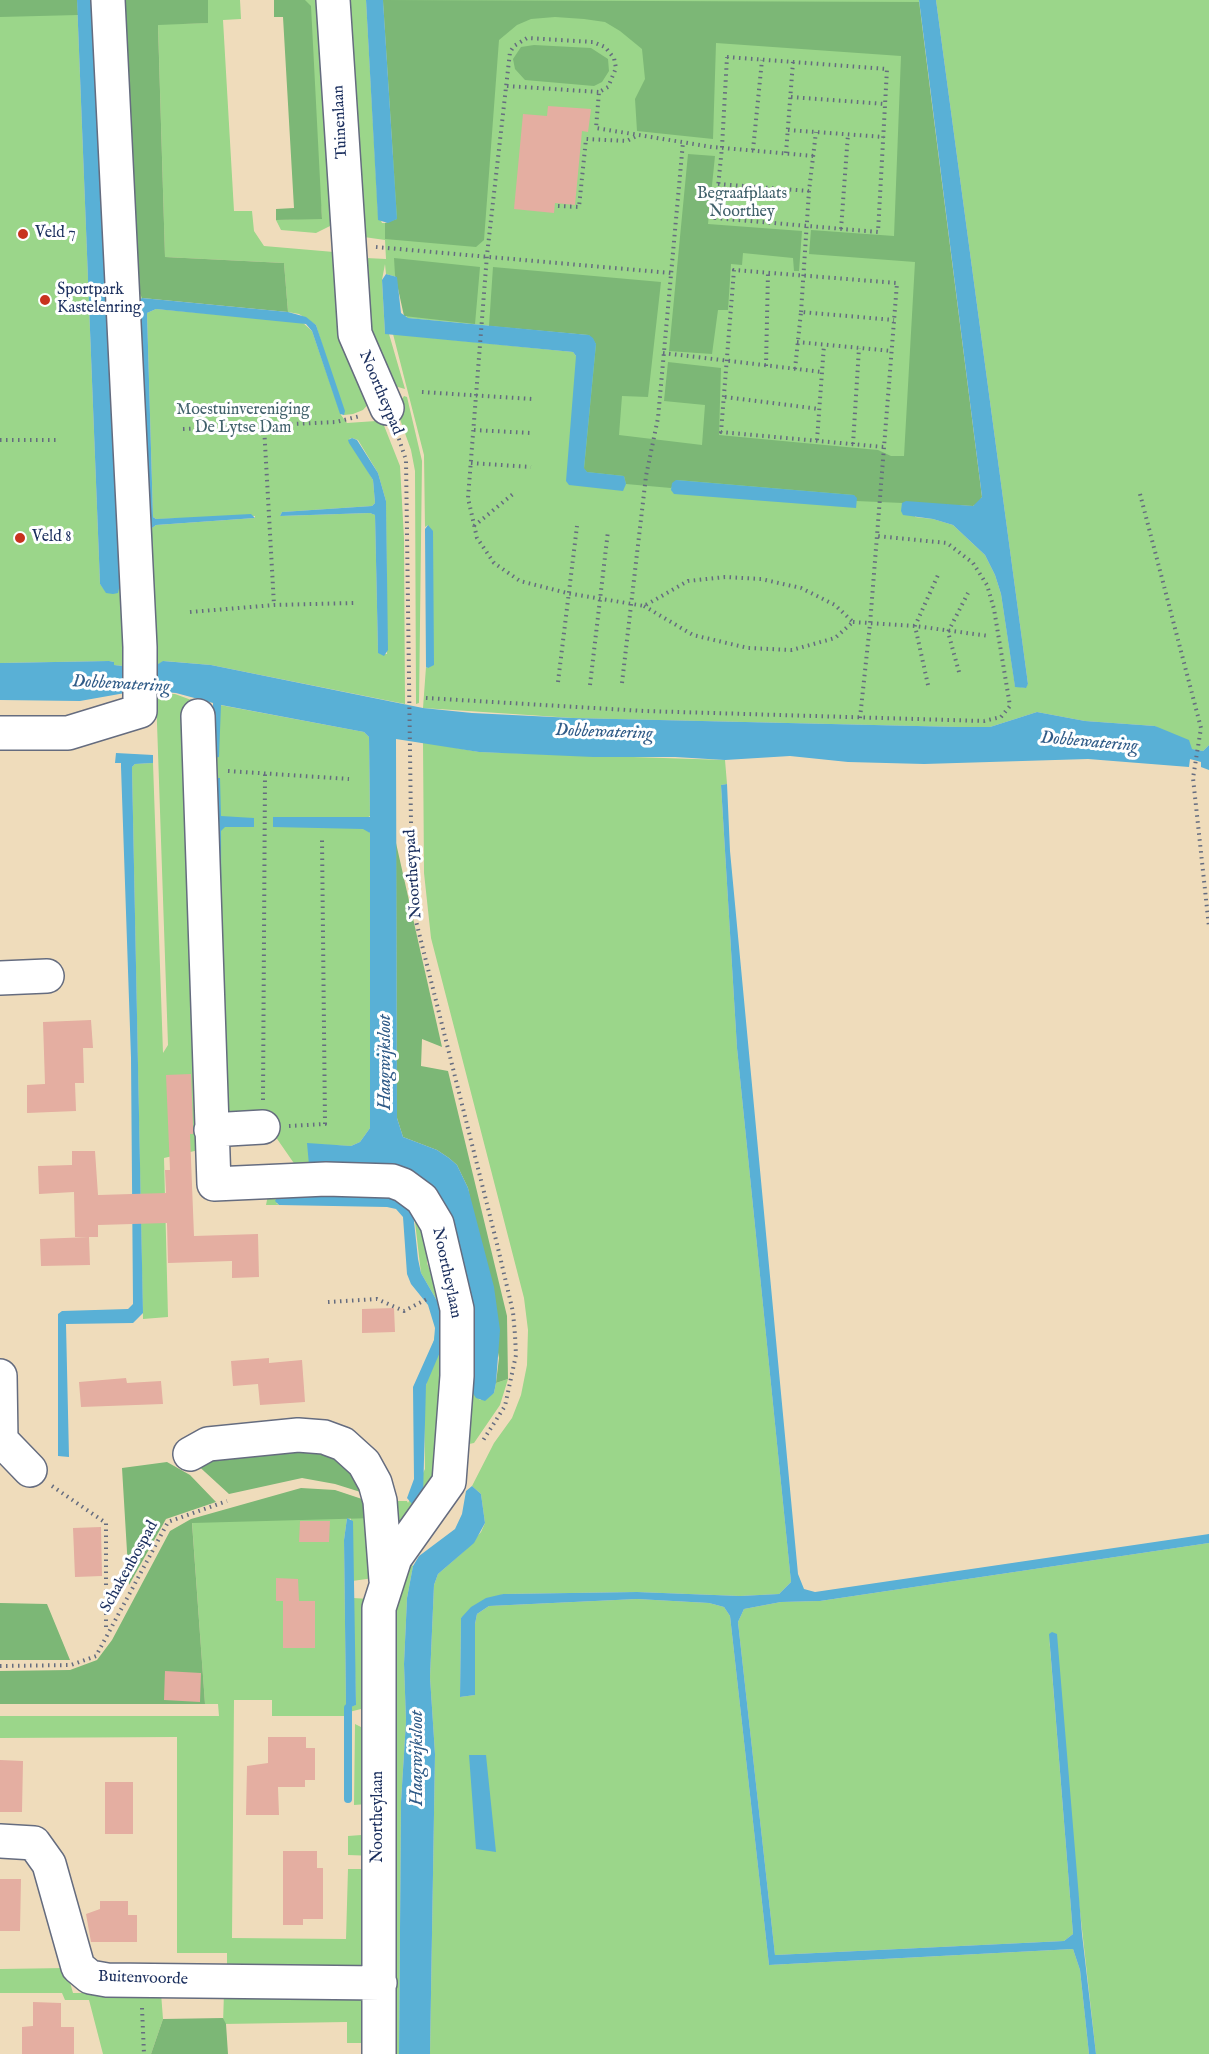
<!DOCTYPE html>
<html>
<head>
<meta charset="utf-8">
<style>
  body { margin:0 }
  canvas { display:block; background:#efdcbb }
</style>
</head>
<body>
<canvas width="1209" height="2054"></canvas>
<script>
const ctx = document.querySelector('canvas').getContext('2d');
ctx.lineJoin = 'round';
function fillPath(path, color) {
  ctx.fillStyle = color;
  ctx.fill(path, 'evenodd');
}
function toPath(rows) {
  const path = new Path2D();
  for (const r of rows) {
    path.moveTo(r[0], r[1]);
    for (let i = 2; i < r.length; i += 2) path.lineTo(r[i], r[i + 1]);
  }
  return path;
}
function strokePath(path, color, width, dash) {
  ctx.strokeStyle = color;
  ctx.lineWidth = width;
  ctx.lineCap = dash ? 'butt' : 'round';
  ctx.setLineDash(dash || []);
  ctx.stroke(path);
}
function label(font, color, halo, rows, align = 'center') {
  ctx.font = font + ' "IM FELL English",serif';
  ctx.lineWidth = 6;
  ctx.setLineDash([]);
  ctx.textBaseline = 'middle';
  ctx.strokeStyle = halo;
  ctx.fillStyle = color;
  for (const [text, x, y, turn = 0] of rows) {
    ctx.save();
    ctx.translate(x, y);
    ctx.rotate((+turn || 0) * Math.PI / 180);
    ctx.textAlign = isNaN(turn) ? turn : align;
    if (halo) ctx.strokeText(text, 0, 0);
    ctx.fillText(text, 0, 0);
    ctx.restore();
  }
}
const green = toPath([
  [0,0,77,0,100,584,107,593,135,284,142,298,139,300,152,528,156,525,255,518,255,516,156,519,153,517,147,313,156,309,302,322,312,331,341,415,347,423,376,421,383,423,400,466,404,538,405,704,211,665,164,661,150,669,114,665,114,662,109,661,0,663],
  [352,438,358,440,378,473,386,501,387,654,378,653,375,515,370,513,280,516,282,512,372,506,375,503,373,480,349,439],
  [208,0,240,0,241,19,223,20,234,211,252,211,254,231,264,246,334,252,371,401,363,410,353,414,344,415,316,325,299,314,288,312,284,263,165,257,158,24,208,23],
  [305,0,322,0,334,220,330,226,316,233,281,230,276,220,322,218],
  [342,0,366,0,378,214,382,223,388,223,393,157,383,0,919,0,928,77,915,517,933,519,953,525,985,555,995,575,1001,594,1015,686,1025,688,1028,684,936,0,1209,0,1209,745,1203,751,1191,749,1155,726,1085,721,1037,712,990,727,960,727,573,718,423,708,426,667,428,668,428,525,425,527,424,455,393,334,573,352,576,356,589,335,407,318,397,277,386,274,385,264,382,280,385,334,389,334,405,389,384,383,366,344,366,258,386,259,385,240,364,237],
  [404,396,407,397,422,461,419,703,416,704,415,471,411,450,396,408],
  [156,694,175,694,205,705,220,708,220,705,364,732,369,737,370,816,367,818,367,830,370,833,370,1128,360,1142,351,1146,307,1144,406,1170,421,1177,438,1193,466,1278,474,1320,472,1392,480,1400,494,1393,496,1383,508,1379,500,1405,474,1443,469,1444,465,1441,438,1212,300,1172,273,1133,164,1158,168,1317,143,1319,132,767,135,764,153,763,163,1053,168,1045],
  [423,742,479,752,725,760,727,784,721,785,737,1048,791,1582,779,1594,740,1596,637,1592,503,1594,461,1618,460,1697,475,1695,475,1624,477,1614,489,1606,637,1599,709,1603,724,1607,730,1616,769,1965,1073,1949,1080,1970,1089,2054,430,2054,435,1754,430,1677,434,1585,438,1574,462,1553,481,1532,485,1523,481,1494,472,1486,494,1443,512,1418,521,1395,527,1365,528,1330,524,1298,431,938,424,873],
  [268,1195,412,1198,427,1245,427,1263,436,1287,446,1300,441,1477,397,1550,386,1501,407,1501,408,1503,425,1469,424,1397,440,1306,421,1273,415,1222,409,1206,276,1203,279,1205,266,1205],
  [347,1518,344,1540,346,1707,356,1705,353,1598,370,1599,365,1708,349,1712,348,1716,272,1716,272,1700,234,1700,232,1938,346,1939,348,1869,374,1869,375,1972,227,1973,227,1953,177,1953,177,1737,0,1738,0,1716,219,1716,218,1704,205,1704,192,1522],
  [351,1518,375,1518,374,1578,352,1581],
  [1209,1543,1209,2054,1096,2054,1049,1635,1073,1934,1064,1941,775,1955,738,1622,744,1609,781,1602,820,1601],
  [405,1560,413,1566,407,1598,404,1664,406,1721,401,1802,399,2054,385,2054,386,1638],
  [355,1724,365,1729,367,1804,354,1805],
  [375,1834,375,1856,348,1855,348,1836],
  [66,1968,73,1993,161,1993,163,2019,151,2054,103,2054,89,2000,65,2000,62,1993,0,1993,0,1969],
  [372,1990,373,2043,347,2043,347,2022,223,2024,224,1992]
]);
const forest = toPath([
  [0,0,77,0,78,15,0,17],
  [121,0,208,0,208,23,158,25,165,257,284,263,288,312,142,298,135,284],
  [274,0,305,0,311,6,322,219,276,220,276,209,294,208,283,17,274,17],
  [383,0,919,2,982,497,978,503,973,506,856,501,854,495,677,480,671,488,626,484,624,476,587,472,584,469,596,344,589,335,489,326,493,267,661,282,648,397,622,396,619,435,702,445,705,405,664,401,668,362,721,368,719,435,878,450,891,456,904,456,915,262,809,254,811,230,894,236,901,56,716,43,713,139,637,131,635,99,645,79,642,49,620,31,605,22,584,19,555,17,531,19,517,25,499,40,484,240,476,247,385,239,385,223,397,219],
  [534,45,591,48,608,59,609,71,602,82,594,86,525,80,515,69,513,59,521,47],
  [688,154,715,156,708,224,802,231,799,271,794,271,793,258,743,253,742,265,731,264,728,310,718,310,712,354,669,351],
  [394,258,480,267,475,324,404,316,395,275],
  [396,843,442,1047,422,1039,421,1066,448,1071,507,1316,508,1379,496,1383,499,1358,468,1188,457,1165,449,1158,437,1150,403,1137,397,1118],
  [341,1447,370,1495,335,1484,302,1478,229,1494,193,1461],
  [167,1462,190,1475,216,1502,166,1519,129,1585,122,1468],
  [301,1488,335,1490,374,1503,375,1518,192,1523,205,1704,0,1704,0,1671,70,1670,97,1660,112,1640,170,1531,191,1519],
  [0,1603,47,1604,70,1660,0,1660],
  [223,2018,226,2024,228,2054,151,2054,163,2019]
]);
const water = toPath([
  [77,0,95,0,121,580,118,593,113,594,106,593,100,584],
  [366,0,383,0,397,219,388,223,378,220],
  [919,0,936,0,1028,684,1026,688,1015,687,1001,594,995,575,985,555,953,525,933,519,903,515,901,511,902,503,906,501,973,506,982,497],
  [386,274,397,277,401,313,408,318,589,335,593,338,596,344,584,468,587,472,624,476,626,484,623,491,569,485,566,481,576,356,573,352,385,334,382,280],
  [142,298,288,312,306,317,316,325,345,411,344,415,340,414,312,331,306,324,156,309,147,313,153,517,156,519,251,514,255,518,156,525,152,528,154,620,139,300],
  [352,438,357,440,378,473,386,501,388,650,384,656,378,653,375,515,370,513,280,516,282,512,372,506,375,503,373,480,349,443,348,440],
  [676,480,854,495,857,498,856,508,674,494,671,490,672,483],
  [428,525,433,531,434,665,428,668,426,667,425,529],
  [109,661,114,662,114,665,150,669,163,661,211,665,423,708,472,713,573,718,960,727,990,727,1037,712,1085,721,1155,726,1189,740,1192,749,1203,751,1209,745,1209,770,1201,767,1201,762,1190,759,1189,767,1088,759,924,764,848,762,790,756,725,760,675,757,593,757,479,752,396,739,397,1118,403,1137,437,1150,449,1158,457,1165,468,1188,494,1287,500,1330,496,1383,494,1393,485,1401,476,1398,472,1392,474,1320,444,1204,438,1193,421,1177,406,1170,309,1165,307,1143,351,1146,360,1142,370,1128,370,833,363,829,273,827,273,817,370,817,369,737,364,732,221,705,219,757,213,758,213,703,176,693,142,690,80,701,0,700,0,663],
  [116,753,153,755,153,763,135,764,132,767,143,1313,133,1323,66,1324,69,1457,58,1456,58,1314,62,1311,128,1309,133,1304,131,1058,121,767,121,763,115,763],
  [211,778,220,778,221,816,254,818,254,827,225,827,221,831,222,1053],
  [727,784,730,851,798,1574,804,1589,815,1592,1209,1534,1209,1543,820,1601,781,1602,744,1609,738,1622,775,1955,1064,1941,1073,1934,1049,1634,1052,1632,1057,1634,1082,1934,1096,2054,1089,2054,1080,1970,1073,1949,769,1965,730,1616,724,1607,709,1603,637,1599,489,1606,477,1614,475,1624,475,1695,460,1697,461,1618,471,1607,486,1598,503,1594,637,1592,740,1596,779,1594,791,1582,737,1048,721,785],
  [278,1196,393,1196,413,1212,418,1259,421,1273,440,1306,443,1345,426,1385,423,1496,413,1505,407,1498,414,1479,413,1387,434,1340,435,1328,428,1305,411,1284,407,1274,403,1217,396,1209,387,1207,279,1205,275,1201],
  [472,1486,481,1494,485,1523,474,1543,438,1574,434,1585,430,1677,435,1754,430,2054,399,2054,401,1802,406,1721,404,1664,407,1598,413,1566,419,1556,455,1529,462,1514,466,1491],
  [347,1518,353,1521,356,1705,348,1708,346,1707,344,1540],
  [469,1755,486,1755,496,1852,476,1849]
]);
const stream = toPath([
  [348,1799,348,1708]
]);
const building = toPath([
  [548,106,591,109,588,132,582,131,575,205,555,203,554,213,514,209,523,114,547,116],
  [91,1020,93,1048,83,1048,84,1083,75,1083,76,1111,27,1113,27,1085,45,1084,43,1022],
  [191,1074,193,1126,193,1134,190,1134,194,1236,258,1234,259,1277,232,1278,232,1261,168,1263,167,1223,98,1225,98,1237,75,1237,74,1192,39,1194,38,1166,72,1165,72,1151,95,1151,98,1195,166,1193,165,1170,170,1170,166,1075],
  [89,1237,90,1265,41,1266,40,1239],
  [394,1308,395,1332,362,1333,362,1309],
  [269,1358,269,1363,302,1360,305,1402,260,1405,258,1384,233,1386,231,1361],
  [126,1378,127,1383,161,1381,163,1404,81,1407,79,1382],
  [300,1521,330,1521,329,1542,299,1542],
  [101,1527,102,1576,75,1577,73,1528],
  [276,1578,298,1579,299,1601,315,1601,315,1648,283,1648,283,1601,276,1601],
  [165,1671,201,1673,200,1702,164,1700],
  [268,1737,306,1737,306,1748,315,1748,315,1780,305,1780,305,1787,278,1787,279,1815,246,1815,247,1766,268,1763],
  [0,1760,23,1761,22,1812,0,1812],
  [105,1782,133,1782,133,1834,105,1834],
  [283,1851,317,1851,317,1868,323,1868,323,1919,303,1919,303,1925,283,1925],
  [0,1879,21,1879,20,1931,0,1931],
  [100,1901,128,1901,128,1915,137,1915,137,1942,91,1942,86,1914,100,1909],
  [33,2002,61,2003,61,2027,74,2027,74,2054,22,2054,22,2027,33,2026]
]);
const path = toPath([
  [727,57,887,69,878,232,715,218,722,147,727,57],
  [507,86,599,92],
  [791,97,885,104],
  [788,130,884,137],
  [753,150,762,60],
  [786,153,793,62],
  [718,184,809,191],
  [558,206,579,207,586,139,627,141,638,135],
  [841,229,848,134],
  [376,247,671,273],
  [801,312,809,191,816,132],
  [797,342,892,351],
  [663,353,822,372],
  [766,366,768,272],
  [795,369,801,312,894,320],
  [422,392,532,399],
  [725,397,819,409],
  [264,426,274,605],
  [183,429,336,422,360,416],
  [474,430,531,433],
  [397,433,406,460,411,824,416,921,497,1244,513,1312,515,1335,516,1355,505,1406,482,1442],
  [0,440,59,440],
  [817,440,824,345],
  [853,444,859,348],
  [471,463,531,467],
  [1140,494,1201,728,1193,778,1209,927],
  [474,526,513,494],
  [644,606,693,635,748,648,792,650,835,638,853,622,835,605,801,588,761,579,725,577,688,581,644,606,567,593,520,581,494,563,477,538,468,498,487,255,510,52,514,46,527,38,593,42,605,47,614,58,616,68,608,87,599,92,596,128,712,147,814,156],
  [190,612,274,605,354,603],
  [853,622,915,626,989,636],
  [959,672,948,632,968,593],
  [558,682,577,526],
  [622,683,646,476,658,418,683,142],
  [590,685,608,531],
  [928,685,915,626,938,575],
  [426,698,644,711,984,721,1001,717,1010,706,994,609,987,585,973,563,947,543,877,536],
  [860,718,870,624,897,283,734,270,721,432,884,447],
  [228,771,349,779],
  [263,1100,265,774],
  [289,1126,325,1124,322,839],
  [328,1302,377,1299,404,1311,427,1299],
  [52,1486,106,1523,106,1631],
  [0,1666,71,1665,96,1656,168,1522,227,1501],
  [142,2008,144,2054]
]);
const minor = toPath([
  [333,0,355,334,387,408],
  [198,716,214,1184,326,1179,392,1181,403,1185,422,1199,437,1224,457,1309,457,1376,449,1482,395,1558,379,1608,379,2054],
  [0,733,68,733,140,711,140,647,108,0],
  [0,978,47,976],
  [211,1130,263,1127],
  [0,1376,1,1440,30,1470],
  [190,1454,208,1444,298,1435,324,1437,343,1444,364,1463,375,1483,380,1501,386,1580],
  [0,1841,34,1843,49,1864,78,1967,90,1977,107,1980,380,1983]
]);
const markers = [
  [23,234,6,"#c8321e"],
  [45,300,6,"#c8321e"],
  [20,538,6,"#c8321e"]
];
const streetNames = [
  ["Tuinenlaan",341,122,-93],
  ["Noortheypad",380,393,67],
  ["Noortheypad",414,874,-94],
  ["Noortheylaan",446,1273,78],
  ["Schakenbospad",130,1567,-61],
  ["Noortheylaan",379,1817,-90],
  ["Buitenvoorde",143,1979,2]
];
const parkNames = [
  ["Begraafplaats",742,195],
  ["Noorthey",742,213],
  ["Moestuinvereniging",243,411],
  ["De Lytse Dam",243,429]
];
const poiNames = [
  ["Veld 7",35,234],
  ["Sportpark",57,291],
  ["Kastelenring",57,309],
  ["Veld 8",32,538]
];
const waterNames = [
  ["Dobbewatering",121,685,3],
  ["Dobbewatering",604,733,2],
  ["Dobbewatering",1089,743,5],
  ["Haagwijksloot",386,1062,-90],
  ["Haagwijksloot",418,1758,-90]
];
fillPath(green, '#9bd68a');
fillPath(forest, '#7cb776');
fillPath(water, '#59b0d6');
strokePath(stream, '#59b0d6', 8);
fillPath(building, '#e4aea1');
strokePath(minor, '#656c7f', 36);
strokePath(path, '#656c7f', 4, [1.5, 4.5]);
strokePath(minor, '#fff', 33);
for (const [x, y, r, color] of markers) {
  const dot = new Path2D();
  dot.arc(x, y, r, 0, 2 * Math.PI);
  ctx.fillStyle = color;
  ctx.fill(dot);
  strokePath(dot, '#fff', 2);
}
label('16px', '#1b2f5e', '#fff', streetNames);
label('16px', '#41616b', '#fff', parkNames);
label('16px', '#1b2f5e', '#fff', poiNames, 'left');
label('italic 18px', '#315c88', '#fff', waterNames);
</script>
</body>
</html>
